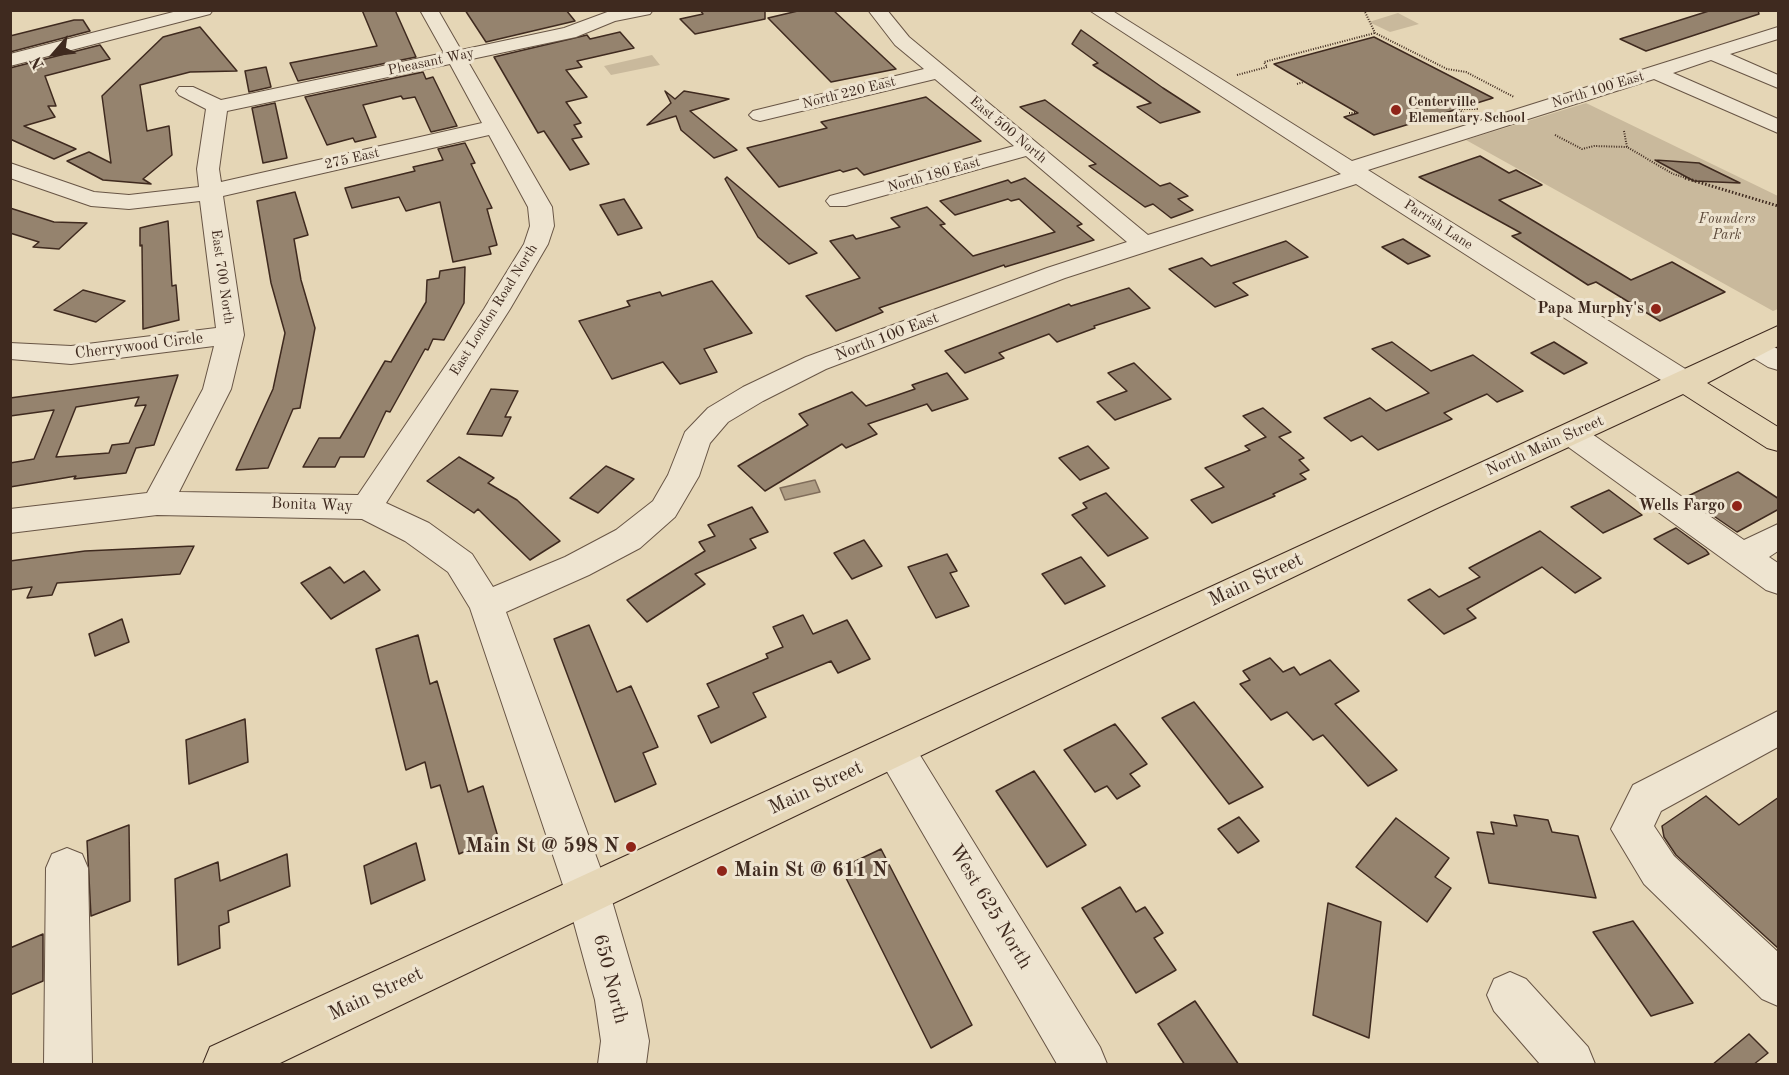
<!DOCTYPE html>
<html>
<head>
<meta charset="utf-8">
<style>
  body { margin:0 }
  #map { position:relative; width:1789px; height:1075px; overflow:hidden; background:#e5d6b6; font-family:"Old Standard TT",serif }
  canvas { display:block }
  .frame { position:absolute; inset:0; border:12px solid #3f2a1f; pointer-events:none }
  .north { position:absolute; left:24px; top:24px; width:60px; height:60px; -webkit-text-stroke:4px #eee4d0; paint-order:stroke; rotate:242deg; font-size:16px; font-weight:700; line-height:24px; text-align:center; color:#3f2a1f }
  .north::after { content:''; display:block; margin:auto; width:21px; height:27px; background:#3f2a1f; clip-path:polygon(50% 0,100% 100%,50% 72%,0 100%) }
</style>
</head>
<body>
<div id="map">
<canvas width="1789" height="1075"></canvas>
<div class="frame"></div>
<div class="north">N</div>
</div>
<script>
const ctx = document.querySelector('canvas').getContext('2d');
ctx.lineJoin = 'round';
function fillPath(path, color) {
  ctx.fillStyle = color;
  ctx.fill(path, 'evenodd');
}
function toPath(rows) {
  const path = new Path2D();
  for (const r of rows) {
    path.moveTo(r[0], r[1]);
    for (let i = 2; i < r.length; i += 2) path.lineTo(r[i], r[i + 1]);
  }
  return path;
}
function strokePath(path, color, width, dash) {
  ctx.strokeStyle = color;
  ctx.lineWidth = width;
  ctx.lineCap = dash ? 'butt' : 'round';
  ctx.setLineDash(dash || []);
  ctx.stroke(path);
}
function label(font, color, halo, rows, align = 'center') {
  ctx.font = font + ' "Old Standard TT",serif';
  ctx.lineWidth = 6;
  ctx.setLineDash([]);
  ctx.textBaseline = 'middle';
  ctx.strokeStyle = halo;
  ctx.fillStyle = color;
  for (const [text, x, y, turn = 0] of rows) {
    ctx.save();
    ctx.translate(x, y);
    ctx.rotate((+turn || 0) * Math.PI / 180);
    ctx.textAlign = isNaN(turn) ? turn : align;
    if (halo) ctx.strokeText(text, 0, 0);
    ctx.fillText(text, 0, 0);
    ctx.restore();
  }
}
const green = toPath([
  [1398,13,1419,24,1390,32,1369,22],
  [652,55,660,65,611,75,604,66],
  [1586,103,1778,196,1778,309,1773,311,1466,140]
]);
const water = toPath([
  [815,480,820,492,785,500,780,488,815,480]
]);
const building = toPath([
  [362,10,395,10,416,57,298,81,290,63,377,46,362,10],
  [465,10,566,10,575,21,486,42,465,10],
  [700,10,765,10,765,19,695,34,680,19,703,14,700,10],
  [802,10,833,10,896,69,831,82,768,18,802,10],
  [1712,10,1758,10,1759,14,1646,51,1620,39,1712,10],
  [74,20,83,20,90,31,10,52,10,36,74,20],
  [200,27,237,71,190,72,140,85,147,131,169,126,172,155,143,179,151,184,103,180,67,161,89,152,111,163,102,96,163,37,200,27],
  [1081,30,1163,88,1200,112,1160,123,1137,107,1151,103,1093,65,1098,63,1072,44,1081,30],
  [620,32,634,48,577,61,582,67,566,70,587,97,566,102,581,123,574,125,582,137,572,139,589,164,570,170,544,131,538,133,494,57,587,35,590,39,620,32],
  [1374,37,1493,98,1374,135,1344,117,1358,113,1274,64,1374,37],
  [100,45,110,59,45,76,56,106,48,106,55,117,24,126,76,149,54,159,10,139,10,68,100,45],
  [266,67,271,87,249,92,245,71,266,67],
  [423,72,426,79,433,77,457,126,431,132,415,97,403,99,401,96,363,105,376,137,355,142,353,138,327,145,305,97,423,72],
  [665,91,675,99,684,91,729,99,690,111,737,150,714,158,681,130,676,116,647,125,671,103,665,91],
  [926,97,981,141,864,175,857,168,843,172,840,170,779,187,747,148,827,128,821,122,926,97],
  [1045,100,1160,186,1170,183,1188,196,1178,199,1193,210,1171,218,1153,204,1145,207,1089,166,1096,164,1020,107,1045,100],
  [275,103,287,158,263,163,252,108,275,103],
  [465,143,475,163,471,164,492,208,487,209,497,245,489,247,491,254,453,262,440,202,406,211,399,197,352,208,345,188,415,171,413,167,443,160,438,149,465,143],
  [1480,156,1509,173,1516,170,1542,185,1499,200,1631,280,1672,262,1725,292,1660,321,1596,282,1588,285,1512,236,1521,233,1419,177,1480,156],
  [1655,160,1699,163,1740,183,1694,181,1655,160],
  [727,177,817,253,789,264,758,237,725,179,727,177],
  [1025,178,1082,224,1077,226,1094,240,1005,267,1004,265,879,308,883,312,836,331,806,296,860,278,830,241,853,235,856,239,900,227,891,218,927,207,945,224,940,225,973,256,1055,232,1019,199,1011,201,1008,199,955,215,940,201,1008,180,1011,183,1025,178],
  [295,192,308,235,294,239,301,280,315,328,300,408,293,409,268,468,236,470,273,389,285,333,271,283,257,201,295,192],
  [624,199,642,228,618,235,600,205,624,199],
  [10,208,54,222,87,223,59,249,33,247,39,242,10,233,10,208],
  [168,221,172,286,176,285,179,320,143,329,142,245,140,246,140,228,168,221],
  [1403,239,1430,256,1408,264,1382,247,1403,239],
  [1286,241,1308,257,1233,283,1248,295,1215,307,1169,269,1202,258,1211,266,1286,241],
  [465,267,464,303,444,340,433,339,428,350,425,349,390,412,386,411,364,457,340,457,335,467,303,467,319,438,340,438,385,361,391,362,426,302,427,280,439,278,440,271,465,267],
  [712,281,752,333,704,349,717,372,680,384,663,362,612,379,579,321,630,306,627,301,660,292,662,296,712,281],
  [1129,288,1150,308,1094,326,1095,328,1057,342,1049,334,999,353,1004,358,965,373,945,351,1069,304,1071,306,1129,288],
  [83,290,125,301,96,322,54,310,83,290],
  [1392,342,1431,371,1473,355,1523,391,1497,402,1487,394,1444,413,1452,419,1378,450,1362,436,1351,441,1324,418,1370,398,1386,411,1429,393,1372,349,1392,342],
  [1554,342,1587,363,1564,374,1531,353,1554,342],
  [1134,363,1171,399,1115,420,1097,402,1127,391,1108,373,1134,363],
  [947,373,968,399,932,411,927,404,868,424,877,434,846,448,842,444,765,491,738,466,808,425,799,414,852,392,866,406,915,389,912,385,947,373],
  [178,375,154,445,136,448,126,473,74,479,76,476,10,487,10,463,34,459,54,410,10,416,10,398,178,375],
  [139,397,135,406,146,405,129,443,112,445,109,453,56,457,76,407,139,397],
  [491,389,518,391,505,417,511,417,502,436,467,434,491,389],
  [1263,408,1291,432,1279,437,1304,458,1299,460,1309,470,1300,474,1306,479,1273,494,1275,496,1212,523,1191,500,1224,487,1205,468,1250,450,1245,446,1266,437,1243,416,1263,408],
  [1088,446,1109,468,1080,480,1059,458,1088,446],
  [459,457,494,478,488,483,517,500,560,541,530,560,478,509,474,513,427,481,459,457],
  [606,466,634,479,598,513,570,498,606,466],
  [1738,472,1779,499,1779,509,1737,532,1686,497,1738,472],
  [1609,490,1642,515,1603,533,1571,507,1609,490],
  [1106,493,1148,538,1108,556,1072,515,1087,508,1083,503,1106,493],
  [752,507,768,532,750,539,756,548,695,574,705,584,647,622,627,600,705,551,699,542,715,536,708,525,752,507],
  [1676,528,1706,550,1709,554,1688,564,1654,539,1676,528],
  [1540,531,1601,578,1575,593,1542,567,1467,609,1476,618,1444,634,1408,600,1430,589,1439,597,1480,577,1469,568,1540,531],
  [864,540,882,566,852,579,834,553,864,540],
  [194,546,180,574,57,583,52,595,27,598,32,587,10,590,10,561,85,551,194,546],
  [947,554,957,571,950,573,969,606,936,618,908,567,947,554],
  [1081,557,1105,586,1065,604,1042,574,1081,557],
  [330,567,344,583,364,571,380,590,331,619,301,583,330,567],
  [803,615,813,634,847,620,870,659,838,673,831,661,753,693,766,717,711,743,698,716,719,707,707,684,768,658,766,654,783,647,773,627,803,615],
  [122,619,129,642,95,656,89,634,122,619],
  [589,625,617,692,631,686,658,747,643,753,656,784,615,802,554,639,589,625],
  [418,635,430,684,437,681,468,792,483,786,498,837,459,854,440,785,431,788,425,762,406,770,376,649,418,635],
  [1270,658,1283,672,1294,667,1300,675,1330,660,1359,691,1335,704,1397,770,1368,786,1323,735,1313,740,1287,712,1271,720,1240,684,1250,680,1243,671,1270,658],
  [1194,702,1263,787,1229,804,1162,718,1194,702],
  [245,719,248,762,189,784,186,740,245,719],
  [1115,724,1147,764,1130,774,1140,786,1117,799,1107,786,1095,792,1064,750,1115,724],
  [1034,771,1086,845,1047,867,996,791,1034,771],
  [1706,796,1739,825,1779,797,1779,949,1676,855,1664,837,1662,826,1706,796],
  [1514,815,1548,820,1552,832,1578,836,1596,898,1489,883,1477,832,1494,834,1491,822,1517,826,1514,815],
  [1239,817,1259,841,1238,853,1218,829,1239,817],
  [1396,818,1449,858,1435,877,1451,888,1427,922,1356,867,1396,818],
  [129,825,130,901,91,916,87,841,129,825],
  [416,843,425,880,371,904,364,866,416,843],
  [881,849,972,1025,931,1048,841,868,881,849],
  [287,854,290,886,228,911,229,922,219,926,220,948,178,965,175,879,218,862,220,881,287,854],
  [1120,887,1136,912,1145,907,1163,933,1154,938,1176,970,1136,993,1082,908,1120,887],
  [1328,903,1381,922,1369,1038,1313,1015,1328,903],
  [1633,921,1693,1003,1651,1016,1593,932,1633,921],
  [43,934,43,981,10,995,10,948,43,934],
  [1195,1001,1239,1065,1185,1065,1158,1024,1195,1001],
  [1749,1034,1768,1053,1753,1065,1712,1065,1749,1034]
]);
const pathFar1 = toPath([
  [1364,10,1375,33,1447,69,1466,72,1514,97],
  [1237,75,1267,67,1264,62,1375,33],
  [1297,84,1304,82],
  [1349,113,1358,113],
  [1466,114,1457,109,1478,109],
  [1624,131,1627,147,1673,174,1690,179],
  [1555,135,1582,149,1594,146,1627,147]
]);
const path = toPath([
  [1685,178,1778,206]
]);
const minor = toPath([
  [181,10,213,10,210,14,10,66,10,54,181,10],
  [420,10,438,10,461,50,564,28,610,11,653,10,650,14,615,21,576,37,467,60,552,207,554,226,548,244,510,309,386,503,429,523,472,554,493,587,565,557,616,530,653,501,668,475,685,432,708,408,743,387,806,357,1047,268,1127,242,1026,156,846,206,830,206,826,201,830,196,1014,146,935,79,760,121,753,119,749,115,753,111,924,69,895,45,868,10,887,10,909,37,1148,235,1341,174,1089,10,1111,10,1352,161,1778,27,1778,39,1730,54,1778,75,1778,88,1711,60,1673,73,1778,119,1778,133,1654,79,1368,170,1695,375,1699,382,1695,389,1685,391,1675,389,1356,184,1065,278,826,369,763,401,728,422,710,443,699,476,675,517,640,548,589,575,506,612,610,894,641,1000,649,1041,646,1064,598,1064,601,1041,595,1000,566,894,470,608,448,572,405,541,362,519,157,515,10,533,10,509,147,493,203,389,214,346,71,364,10,359,10,343,71,346,216,328,200,201,129,209,91,206,10,178,10,163,94,192,129,195,199,187,197,169,206,109,179,95,176,91,179,87,193,87,221,100,444,53,420,10],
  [450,64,482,123,221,182,219,169,227,111,450,64],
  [489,135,528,207,530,226,524,244,484,309,358,495,179,492,231,389,244,335,223,196,489,135],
  [1755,338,1778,349,1778,370,1768,367,1745,353,1741,347,1745,341,1755,338],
  [1571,424,1582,427,1744,540,1778,524,1778,551,1769,557,1778,563,1778,594,1766,590,1560,441,1556,434,1560,427,1571,424],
  [1778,711,1778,747,1661,811,1654,826,1674,856,1778,952,1778,1006,1762,999,1644,884,1611,829,1633,785,1778,711],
  [896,734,910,739,1100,1047,1107,1064,1057,1064,882,763,876,751,882,739,896,734],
  [67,848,82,854,88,868,92,1064,44,1064,46,868,52,854,67,848],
  [1510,972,1526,979,1588,1047,1595,1064,1540,1064,1494,1011,1487,995,1494,979,1510,972]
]);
const major = toPath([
  [1778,326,1778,346,1707,383,1778,427,1778,451,1767,448,1683,394,1435,509,278,1064,203,1064,210,1047,1778,326]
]);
const markers = [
  [1396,110,6,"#8f2418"],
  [1656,309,6,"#8f2418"],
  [1737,506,6,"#8f2418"],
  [631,847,6,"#8f2418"],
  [722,871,6,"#8f2418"]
];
const farStreetnames = [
  ["Pheasant Way",431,62,-12],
  ["North 100 East",1598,90,-17],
  ["North 220 East",849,93,-14],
  ["East 500 North",1008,130,40],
  ["275 East",352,159,-13],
  ["North 180 East",934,175,-16],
  ["Parrish Lane",1438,225,33],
  ["East 700 North",222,277,82],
  ["East London Road North",494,310,-58]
];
const farPoinames = [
  ["Centerville",1408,102],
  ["Elementary School",1408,118]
];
const farParknames = [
  ["Founders",1727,219],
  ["Park",1727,235]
];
const poiNames = [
  ["Papa Murphy's",1644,309],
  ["Wells Fargo",1725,506]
];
const streetNames = [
  ["North 100 East",887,337,-21],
  ["Cherrywood Circle",139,346,-7],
  ["North Main Street",1545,446,-24],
  ["Bonita Way",312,505,2]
];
const nearStreetnames = [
  ["Main Street",1256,580,-25],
  ["Main Street",816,788,-25],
  ["West 625 North",990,907,59],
  ["650 North",610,979,76],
  ["Main Street",376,994,-25]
];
const nearPoinames = [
  ["Main St @ 598 N",619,847],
  ["Main St @ 611 N",734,871,"left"]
];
fillPath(green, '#c9b99c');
fillPath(water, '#ad9c83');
strokePath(water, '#816e5b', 1.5);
fillPath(building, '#95836e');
strokePath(building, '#3f2a1f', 1.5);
strokePath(minor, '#685545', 2);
strokePath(major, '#3f2a1f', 2);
strokePath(pathFar1, '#3f2a1f', 2, [1, 1.5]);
strokePath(path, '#3f2a1f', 3, [1.5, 2]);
fillPath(minor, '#eee4d0');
fillPath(major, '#e5d6b6');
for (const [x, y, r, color] of markers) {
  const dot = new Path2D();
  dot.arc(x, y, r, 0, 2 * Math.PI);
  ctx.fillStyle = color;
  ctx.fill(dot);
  strokePath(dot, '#eee4d0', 2);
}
label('14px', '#3f2a1f', '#eee4d0', farStreetnames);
label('bold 14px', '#3f2a1f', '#eee4d0', farPoinames, 'left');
label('italic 14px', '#5b4738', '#eee4d0', farParknames);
label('bold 16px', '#3f2a1f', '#eee4d0', poiNames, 'right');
label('16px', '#3f2a1f', '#eee4d0', streetNames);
label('20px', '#3f2a1f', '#eee4d0', nearStreetnames);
label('bold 20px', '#3f2a1f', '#eee4d0', nearPoinames, 'right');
</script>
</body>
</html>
